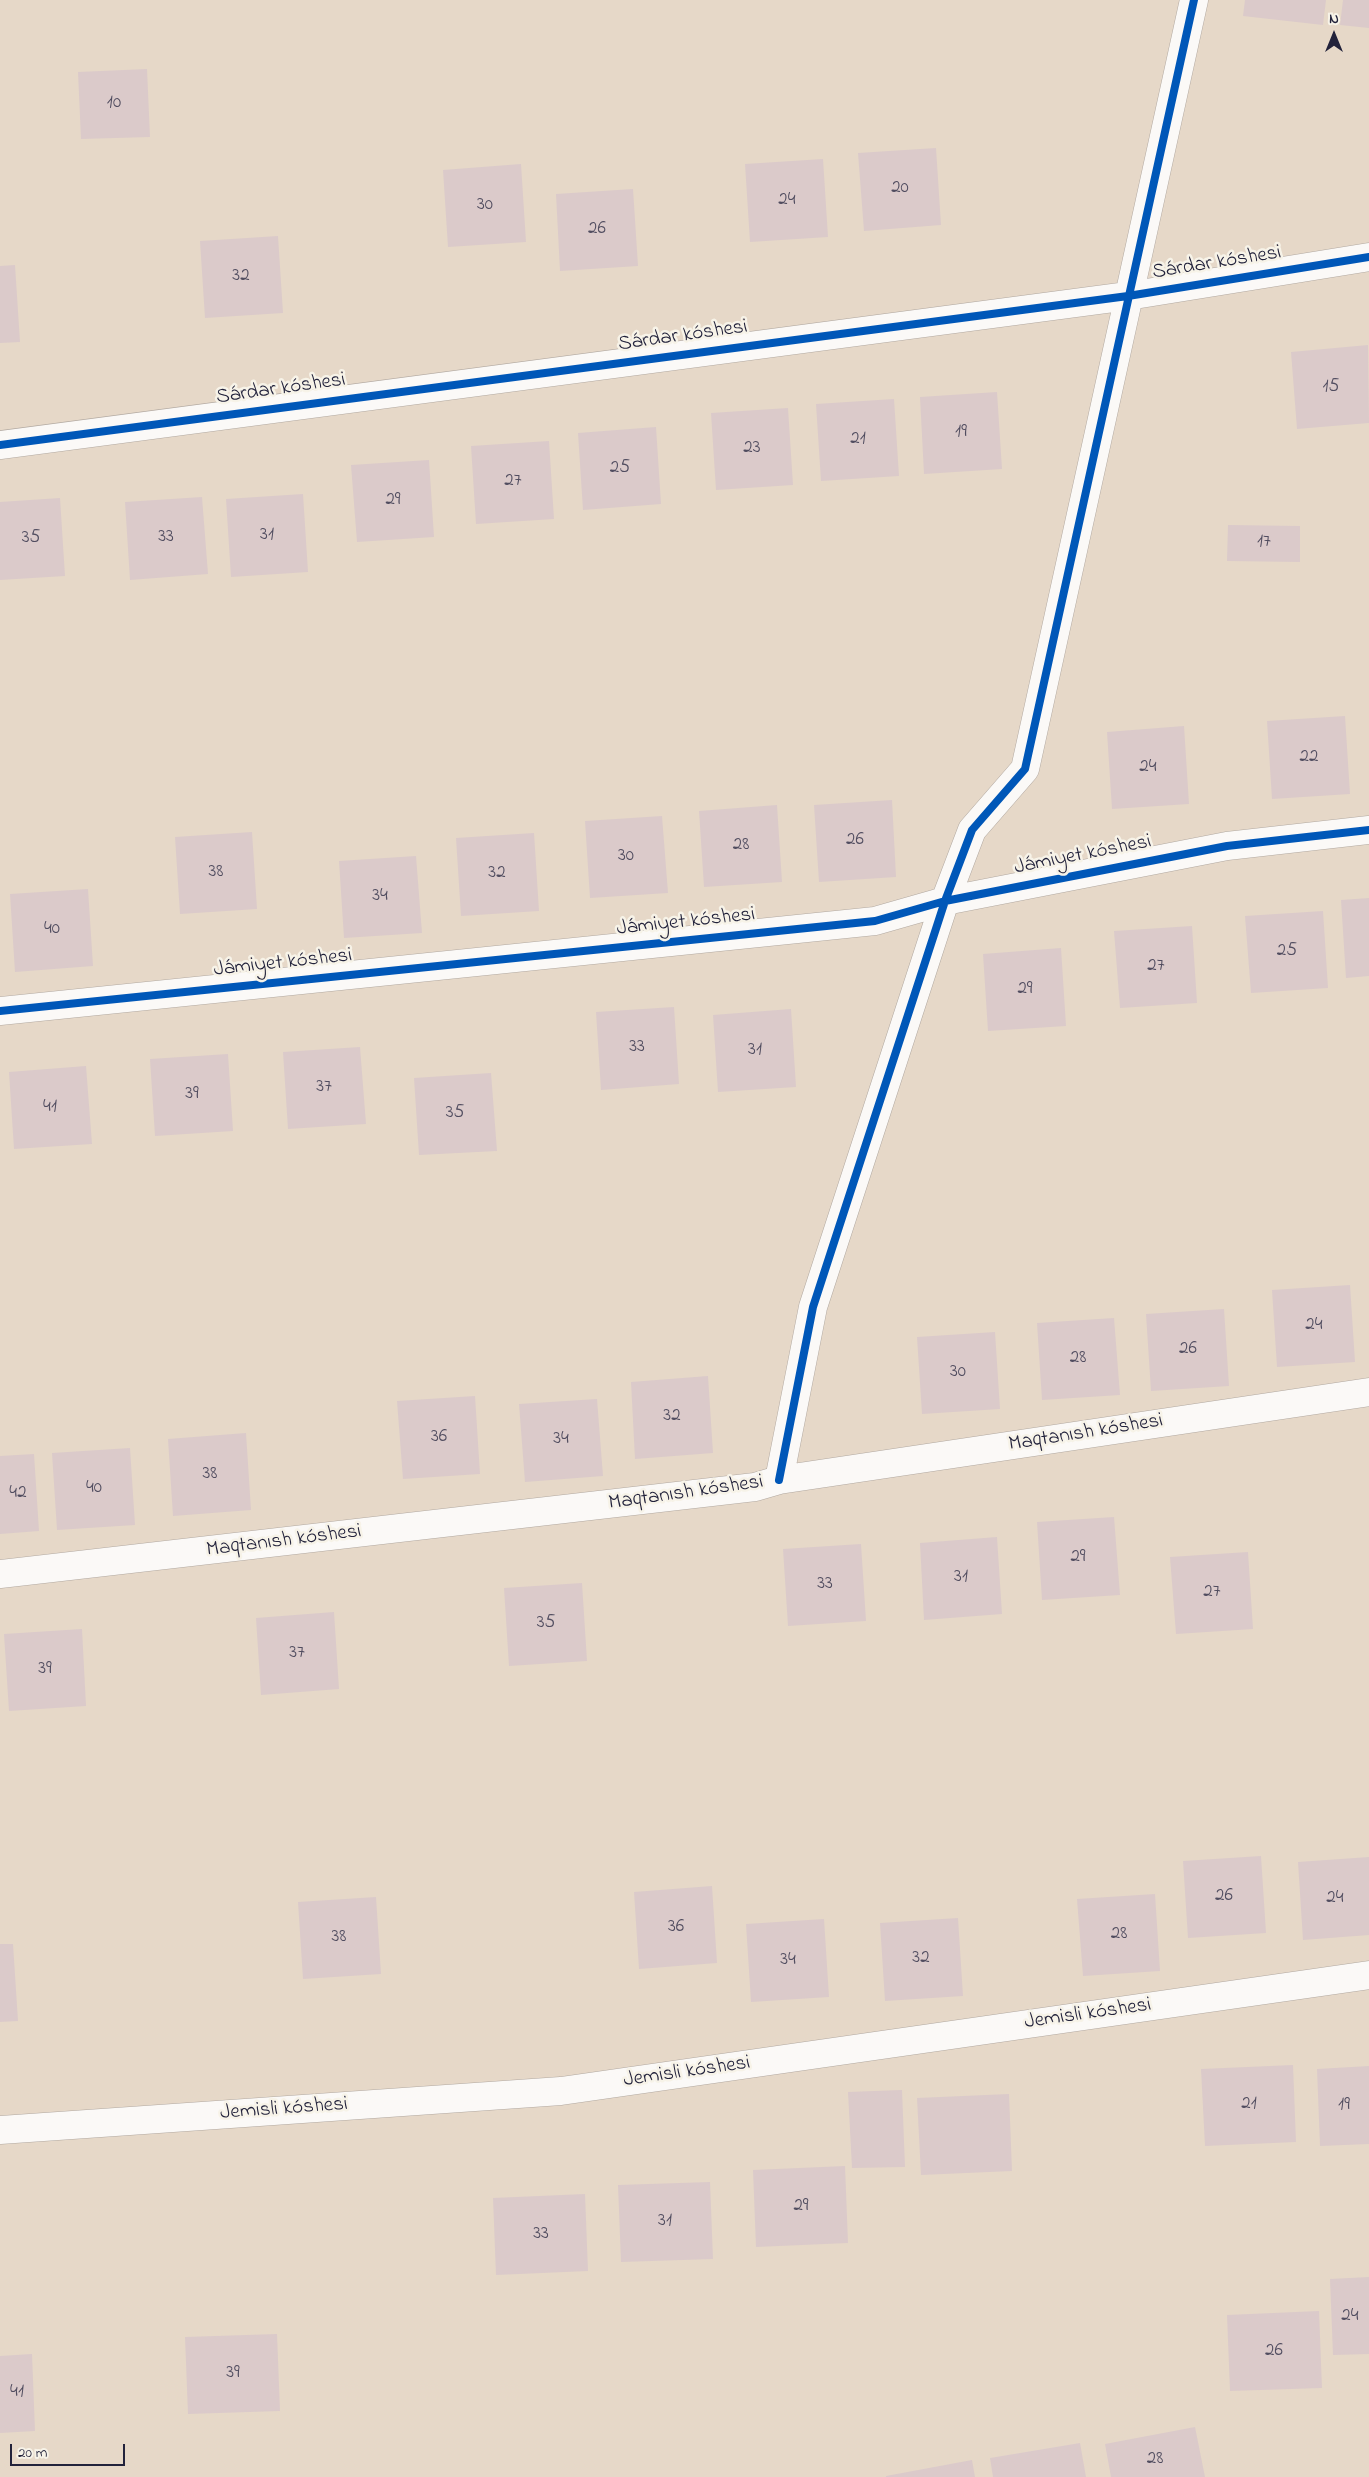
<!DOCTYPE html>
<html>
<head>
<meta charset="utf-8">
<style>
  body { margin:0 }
  #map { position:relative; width:1369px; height:2477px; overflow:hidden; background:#e6d8c8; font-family:"Indie Flower",sans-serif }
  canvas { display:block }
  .north { position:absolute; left:1309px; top:10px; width:50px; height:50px; -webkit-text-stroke:4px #f7f3e8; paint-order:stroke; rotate:0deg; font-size:14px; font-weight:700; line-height:20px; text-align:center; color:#22223b }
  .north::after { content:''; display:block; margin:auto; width:18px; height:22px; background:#22223b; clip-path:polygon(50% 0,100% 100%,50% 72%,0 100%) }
  .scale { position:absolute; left:10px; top:2444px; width:115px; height:22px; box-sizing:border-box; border:2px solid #22223b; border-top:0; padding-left:6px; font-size:15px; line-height:18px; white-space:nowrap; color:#22223b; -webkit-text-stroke:4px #f7f3e8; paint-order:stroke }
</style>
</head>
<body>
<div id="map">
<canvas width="1369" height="2477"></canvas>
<div class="north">N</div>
<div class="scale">20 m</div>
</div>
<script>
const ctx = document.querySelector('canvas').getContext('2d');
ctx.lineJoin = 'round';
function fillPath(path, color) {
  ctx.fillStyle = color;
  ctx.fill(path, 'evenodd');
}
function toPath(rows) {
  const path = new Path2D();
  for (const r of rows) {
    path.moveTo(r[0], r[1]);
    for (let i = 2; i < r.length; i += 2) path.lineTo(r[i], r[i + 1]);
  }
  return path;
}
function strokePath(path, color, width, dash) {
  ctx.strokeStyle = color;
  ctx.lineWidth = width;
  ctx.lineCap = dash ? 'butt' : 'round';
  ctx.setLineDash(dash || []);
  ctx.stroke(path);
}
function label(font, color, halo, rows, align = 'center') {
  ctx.font = font + ' "Indie Flower",sans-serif';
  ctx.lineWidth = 5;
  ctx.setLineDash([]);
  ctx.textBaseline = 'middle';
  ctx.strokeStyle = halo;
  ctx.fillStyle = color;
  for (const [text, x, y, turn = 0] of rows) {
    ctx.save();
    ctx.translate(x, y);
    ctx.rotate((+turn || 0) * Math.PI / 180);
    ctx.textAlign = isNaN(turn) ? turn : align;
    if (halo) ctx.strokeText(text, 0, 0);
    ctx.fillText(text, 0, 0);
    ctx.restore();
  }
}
const building = toPath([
  [1245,0,1326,0,1323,25,1243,16],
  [1343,0,1369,0,1369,28,1340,25],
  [147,69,150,137,81,139,78,72],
  [936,148,941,225,864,231,858,153],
  [823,159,828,237,750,242,745,164],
  [521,164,526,242,448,247,443,170],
  [633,189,638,266,560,271,556,194],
  [278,236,283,313,205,318,200,241],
  [15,265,20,342,0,343,0,266],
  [1368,345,1369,423,1297,429,1291,352],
  [997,392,1002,469,924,474,920,397],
  [894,399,899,476,821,481,816,404],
  [788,408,793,485,716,490,711,413],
  [656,427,661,504,583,510,578,433],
  [549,441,554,519,476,524,471,446],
  [429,460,434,537,357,542,351,465],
  [303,494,308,572,231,577,226,499],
  [202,497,208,574,130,580,125,502],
  [60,498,65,576,0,580,0,502],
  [1228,525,1300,526,1300,562,1227,561],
  [1345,716,1350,794,1272,799,1267,721],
  [1184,726,1189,804,1112,809,1107,732],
  [892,800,896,877,819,882,814,805],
  [777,805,782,882,704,887,699,811],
  [662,816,668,893,590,898,585,821],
  [252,832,257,909,180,914,175,837],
  [534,833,539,911,461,916,456,838],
  [416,856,422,933,344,938,339,861],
  [88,889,93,966,15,972,10,894],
  [1369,898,1369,976,1346,978,1341,900],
  [1323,911,1328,988,1251,993,1245,916],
  [1192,926,1197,1003,1120,1008,1114,931],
  [1061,948,1066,1026,988,1031,983,954],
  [674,1007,679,1084,601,1090,596,1012],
  [791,1009,796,1087,718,1092,713,1015],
  [360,1047,366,1124,288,1129,283,1052],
  [228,1054,233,1131,155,1136,150,1059],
  [86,1066,92,1144,14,1149,9,1072],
  [491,1073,497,1151,419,1155,414,1078],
  [1350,1285,1355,1362,1277,1367,1272,1290],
  [1224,1309,1229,1386,1151,1391,1146,1314],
  [1114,1318,1120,1395,1042,1400,1037,1323],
  [995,1332,1000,1409,922,1414,917,1337],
  [708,1376,713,1453,635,1459,631,1382],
  [475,1396,480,1474,403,1479,397,1401],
  [597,1399,603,1476,525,1482,519,1404],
  [246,1433,251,1510,173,1516,168,1439],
  [130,1448,135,1525,57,1530,52,1453],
  [34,1454,39,1531,0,1534,0,1456],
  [1114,1517,1120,1595,1042,1600,1037,1522],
  [997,1537,1002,1614,924,1620,920,1543],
  [861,1544,866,1621,788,1626,783,1549],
  [1248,1552,1253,1629,1176,1634,1170,1557],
  [582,1583,587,1661,509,1666,504,1588],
  [334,1612,339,1689,261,1695,256,1618],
  [82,1629,86,1706,9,1711,4,1634],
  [1261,1856,1266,1933,1188,1938,1183,1861],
  [1369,1857,1369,1935,1303,1940,1298,1862],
  [712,1886,717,1963,639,1969,634,1892],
  [1155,1894,1160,1971,1083,1976,1077,1899],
  [376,1897,381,1974,303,1979,298,1902],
  [958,1918,963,1996,885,2001,880,1923],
  [824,1919,829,1997,751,2002,746,1924],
  [0,1944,13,1944,18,2021,0,2022],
  [1293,2065,1296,2142,1205,2146,1201,2069],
  [1369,2066,1369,2144,1320,2146,1317,2069],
  [902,2090,905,2167,852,2168,848,2092],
  [1009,2094,1012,2171,921,2175,917,2098],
  [845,2166,848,2243,756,2247,753,2170],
  [710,2182,713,2259,621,2262,618,2185],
  [585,2194,588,2271,496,2275,493,2198],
  [1369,2277,1369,2354,1333,2355,1330,2279],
  [1319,2311,1322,2388,1230,2391,1227,2315],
  [277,2334,280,2411,188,2414,185,2337],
  [32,2354,35,2431,0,2433,0,2356],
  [1195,2427,1205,2477,1111,2477,1105,2444],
  [1080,2443,1086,2477,993,2477,990,2458],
  [972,2460,975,2477,886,2477,886,2476]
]);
const minor = toPath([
  [0,445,1128,296,1369,257],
  [0,1011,875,921,945,901,1227,846,1369,830],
  [779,1480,813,1307,945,901,972,830,1025,769,1194,0],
  [0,1574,755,1487,779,1480,1369,1392],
  [0,2130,561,2091,1369,1975]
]);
const cycleway = toPath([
  [0,445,1128,296,1369,257],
  [0,1011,875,921,945,901,1227,846,1369,830],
  [779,1480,813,1307,945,901,972,830,1025,769,1194,0]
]);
const numberNames = [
  ["10",114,104],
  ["20",900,189],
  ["24",787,201],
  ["30",485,206],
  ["26",597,230],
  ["32",241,277],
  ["15",1331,388],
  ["19",961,433],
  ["21",858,440],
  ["23",752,449],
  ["25",620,469],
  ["27",513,482],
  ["29",393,501],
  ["31",267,536],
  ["33",166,538],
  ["35",31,539],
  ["17",1264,543],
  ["22",1309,758],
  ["24",1148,768],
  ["26",855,841],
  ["28",741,846],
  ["30",626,857],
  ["38",216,873],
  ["32",497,874],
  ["34",380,897],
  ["40",52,930],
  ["25",1287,952],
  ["27",1156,967],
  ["29",1025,990],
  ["33",637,1048],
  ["31",755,1051],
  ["37",324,1088],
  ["39",192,1095],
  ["41",50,1108],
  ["35",455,1114],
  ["24",1314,1326],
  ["26",1188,1350],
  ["28",1078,1359],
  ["30",958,1373],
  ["32",672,1417],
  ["36",439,1438],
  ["34",561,1440],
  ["38",210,1475],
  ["40",94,1489],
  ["42",18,1494],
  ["29",1078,1558],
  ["31",961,1578],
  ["33",825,1585],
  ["27",1212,1593],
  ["35",546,1624],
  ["37",297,1654],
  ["39",45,1670],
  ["26",1224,1897],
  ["24",1335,1899],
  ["36",676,1928],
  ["28",1119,1935],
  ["38",339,1938],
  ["32",921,1959],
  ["34",788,1961],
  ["21",1249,2105],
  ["19",1344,2106],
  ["29",801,2207],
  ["31",665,2222],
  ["33",541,2235],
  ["24",1350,2317],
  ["26",1274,2352],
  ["39",233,2374],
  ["41",17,2393],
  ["28",1155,2460]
];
const streetNames = [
  ["Sárdar kóshesi",1217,264,-9],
  ["Sárdar kóshesi",683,337,-8],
  ["Sárdar kóshesi",281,390,-8],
  ["Jámiyet kóshesi",1083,856,-11],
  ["Jámiyet kóshesi",686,923,-6],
  ["Jámiyet kóshesi",283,964,-6],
  ["Maqtanısh kóshesi",1086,1434,-9],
  ["Maqtanısh kóshesi",686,1494,-8],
  ["Maqtanısh kóshesi",284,1542,-7],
  ["Jemisli kóshesi",1088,2015,-8],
  ["Jemisli kóshesi",687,2073,-8],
  ["Jemisli kóshesi",284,2110,-4]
];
fillPath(building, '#dbcaca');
strokePath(minor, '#b1a8a0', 29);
strokePath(minor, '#fbf9f7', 28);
strokePath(cycleway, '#0057b8', 8);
label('19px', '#504c5f', null, numberNames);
label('21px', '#22223b', '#f7f3e8', streetNames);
</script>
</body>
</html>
